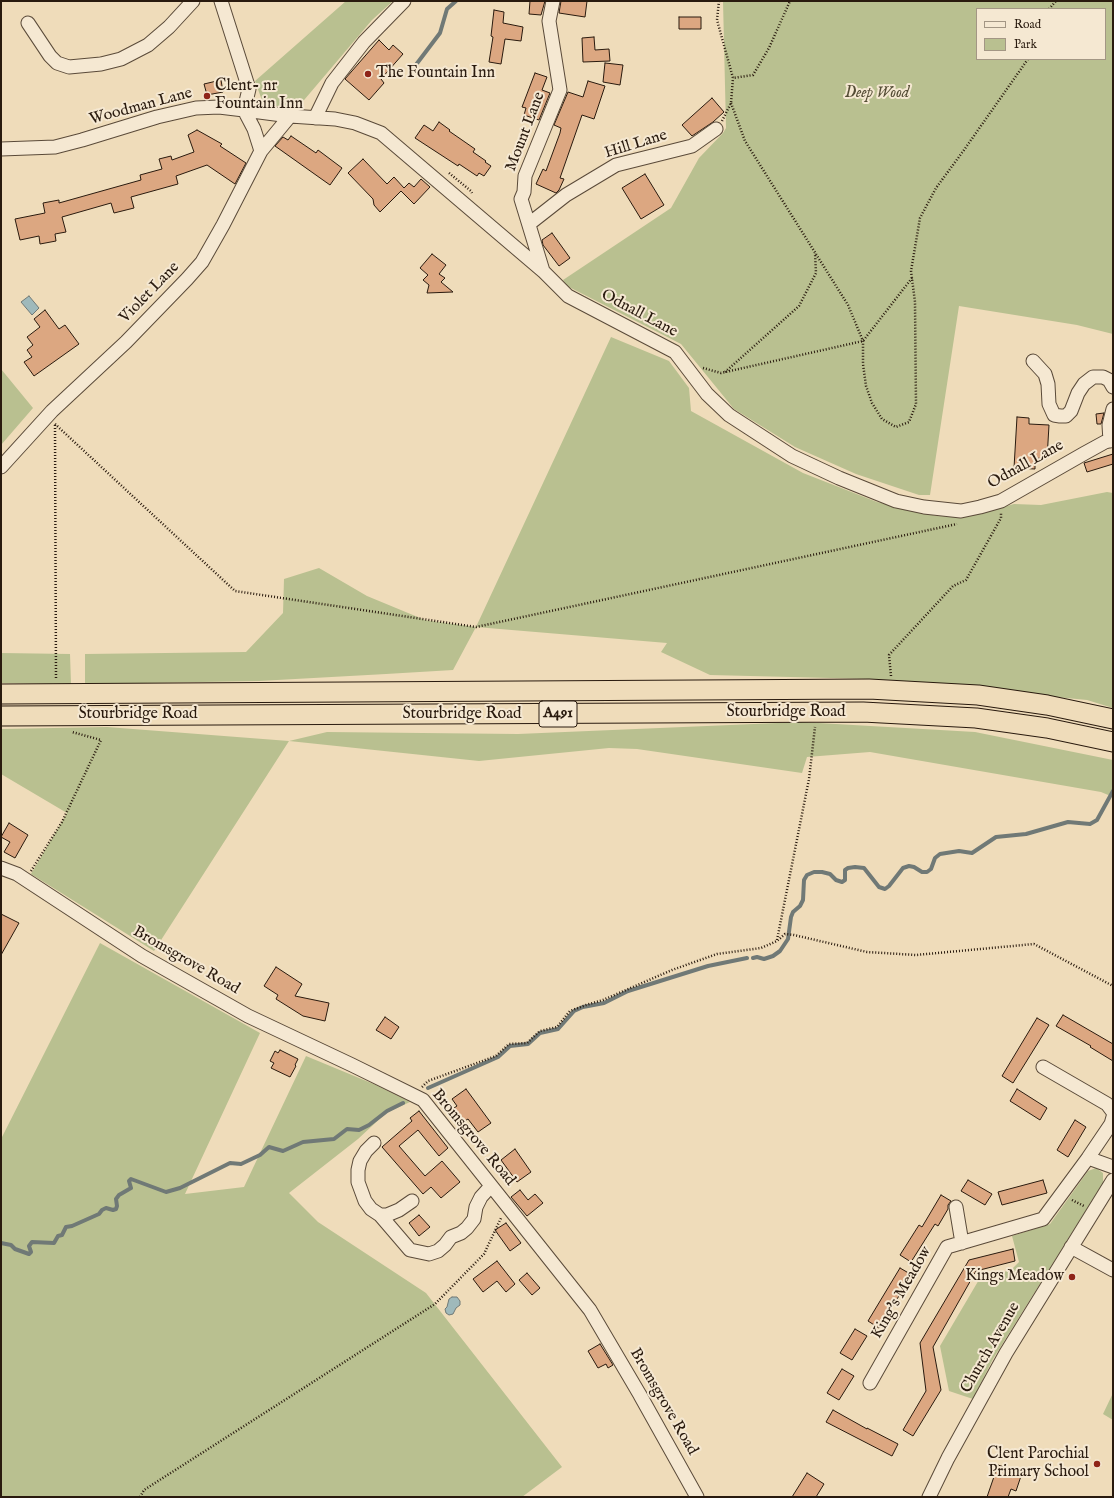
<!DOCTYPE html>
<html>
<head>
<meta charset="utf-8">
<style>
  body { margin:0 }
  #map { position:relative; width:1114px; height:1498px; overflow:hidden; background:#efdcba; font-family:"IM FELL English",serif }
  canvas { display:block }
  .frame { position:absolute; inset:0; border:2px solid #291a0e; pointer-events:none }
  .legend { position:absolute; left:976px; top:8px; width:130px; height:52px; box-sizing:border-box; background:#f5e8d2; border:1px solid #a39684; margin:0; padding:5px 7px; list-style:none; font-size:12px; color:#291a0e }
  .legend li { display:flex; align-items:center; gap:8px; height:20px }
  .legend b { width:20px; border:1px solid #a39684 }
</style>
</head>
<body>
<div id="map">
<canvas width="1114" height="1498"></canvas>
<div class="frame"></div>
<ul class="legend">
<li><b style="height:5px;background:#f5e8d2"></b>Road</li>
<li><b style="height:11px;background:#b9c090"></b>Park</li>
</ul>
</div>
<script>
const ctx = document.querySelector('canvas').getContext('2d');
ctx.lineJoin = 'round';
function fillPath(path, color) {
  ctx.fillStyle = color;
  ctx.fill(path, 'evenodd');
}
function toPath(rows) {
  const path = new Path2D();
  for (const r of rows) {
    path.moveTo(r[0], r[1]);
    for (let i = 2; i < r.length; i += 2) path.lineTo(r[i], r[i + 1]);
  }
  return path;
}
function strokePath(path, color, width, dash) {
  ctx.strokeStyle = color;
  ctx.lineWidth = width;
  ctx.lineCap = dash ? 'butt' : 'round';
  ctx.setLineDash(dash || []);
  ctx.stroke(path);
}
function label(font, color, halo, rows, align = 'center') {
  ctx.font = font + ' "IM FELL English",serif';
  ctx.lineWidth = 4;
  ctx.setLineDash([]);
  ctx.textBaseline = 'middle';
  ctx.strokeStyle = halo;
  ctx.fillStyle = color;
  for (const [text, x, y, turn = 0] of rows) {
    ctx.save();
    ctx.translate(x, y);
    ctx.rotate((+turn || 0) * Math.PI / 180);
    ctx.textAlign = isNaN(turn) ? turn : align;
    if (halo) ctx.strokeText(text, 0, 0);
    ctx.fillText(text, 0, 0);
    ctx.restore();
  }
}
const green = toPath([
  [346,1,393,1,372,20,299,106,264,106,255,81],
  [723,1,1113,1,1113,334,1077,325,959,306,930,495,919,495,856,474,795,447,734,409,681,344,567,286,563,280,671,208,699,158,723,133,726,128],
  [977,9,1105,9,1105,59,977,59],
  [611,337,669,361,689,388,691,411,803,473,877,502,937,516,967,517,1014,504,1041,505,1107,492,1113,493,1113,708,1087,700,871,679,710,675,661,652,667,643,476,627,453,670,386,674,259,681,85,684,85,654,246,652,283,613,284,579,319,568,367,596,425,620,476,627],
  [1,369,33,408,1,445],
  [1,653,70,654,71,684,1,683],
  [801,722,975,732,1113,760,1113,797,1101,792,870,752,807,757,802,773,637,749,609,748,479,761,289,741,154,951,31,874,67,813,1,774,1,729,107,727,289,741,327,732,518,734],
  [100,943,260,1033,185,1194,244,1187,306,1056,376,1085,410,1102,386,1113,358,1139,289,1193,318,1222,426,1293,562,1467,522,1497,1,1497,1,1139],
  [1096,1168,1103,1173,1103,1183,993,1359,973,1399,949,1391,940,1346,980,1278,1011,1270,1019,1262,1012,1236,1050,1224,1088,1171],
  [1113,1393,1113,1420,1103,1414]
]);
const water = toPath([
  [29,296,39,308,32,315,21,302,29,296],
  [452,1297,457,1297,460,1301,460,1305,456,1308,453,1314,449,1315,446,1313,445,1309,447,1307,449,1299,452,1297]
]);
const stream = toPath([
  [415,66,440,33,447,9,456,1],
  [753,958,757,957,764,959,773,956,780,951,788,939,791,917,793,912,800,906,803,900,804,880,807,875,814,872,822,872,830,874,836,880,842,882,845,880,845,870,848,868,855,867,864,868,879,887,885,889,889,886,903,868,909,866,914,867,922,872,927,872,931,869,935,858,940,854,959,851,972,853,996,837,1026,834,1068,822,1090,824,1097,820,1113,791],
  [428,1088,498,1057,510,1046,528,1044,540,1033,558,1029,574,1011,583,1007,604,1003,628,991,708,966,747,958],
  [1,1243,11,1245,15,1249,29,1254,31,1252,29,1246,32,1242,54,1243,58,1236,62,1235,66,1227,72,1226,99,1214,102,1210,106,1208,113,1210,116,1209,117,1206,116,1199,119,1195,131,1188,129,1181,131,1179,166,1192,180,1188,230,1163,241,1164,260,1155,269,1147,283,1151,303,1142,334,1139,347,1129,359,1130,369,1125,387,1111,403,1103]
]);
const building = toPath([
  [530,1,545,1,541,15,529,14,530,1],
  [561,1,587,1,585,17,559,13,561,1],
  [494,10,504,12,503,23,523,27,521,41,505,39,501,64,489,62,493,37,491,36,494,10],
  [679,17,701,17,701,29,679,29,679,17],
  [594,37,595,50,609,49,610,61,583,62,582,38,594,37],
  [379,40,389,50,393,45,403,54,381,79,384,83,369,100,345,79,379,40],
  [605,63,623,65,620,85,603,82,605,63],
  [535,73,547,77,542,90,550,93,539,120,524,115,526,108,522,107,535,73],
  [221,80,223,92,207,95,204,84,221,80],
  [588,81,605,86,594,119,582,115,560,178,564,179,559,190,556,193,536,184,543,169,546,171,560,133,561,128,554,125,568,92,583,97,588,81],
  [712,98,724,112,713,122,692,136,682,125,712,98],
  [439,122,450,130,449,131,475,149,473,152,486,161,485,162,491,166,484,176,479,173,477,176,459,164,458,166,415,138,424,125,433,131,439,122],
  [197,130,222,144,220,146,246,163,235,184,207,165,176,176,178,184,131,197,134,208,114,213,111,203,62,217,66,232,55,234,56,241,40,244,39,236,20,240,15,219,45,213,43,203,59,200,59,203,141,180,140,175,162,169,159,159,171,156,172,160,194,152,188,135,197,130],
  [291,136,316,153,318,150,342,168,330,185,275,146,283,137,288,140,291,136],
  [363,159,387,184,394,177,404,188,409,183,414,187,421,179,430,187,414,204,401,191,380,212,374,205,373,199,348,173,363,159],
  [645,174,664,205,641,219,622,188,645,174],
  [552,233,570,258,559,266,543,245,542,240,552,233],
  [432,254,446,265,439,274,445,278,441,282,453,292,427,293,429,285,423,280,428,275,420,268,432,254],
  [45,310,59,329,65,325,79,344,34,376,24,362,32,357,27,350,33,345,27,337,40,327,34,319,45,310],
  [1104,413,1101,424,1097,424,1096,414,1104,413],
  [1017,417,1029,418,1029,424,1049,425,1047,459,1035,458,1035,469,1014,468,1017,417],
  [1113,454,1113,464,1087,472,1084,463,1113,454],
  [9,823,28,835,15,858,4,852,10,842,1,837,9,823],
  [1,914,19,923,1,955,1,914],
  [276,967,302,984,295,996,329,1003,325,1021,303,1016,276,999,278,995,264,986,276,967],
  [1063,1015,1113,1044,1113,1061,1090,1047,1091,1046,1056,1026,1063,1015],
  [385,1017,399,1027,391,1039,376,1030,385,1017],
  [1037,1018,1049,1025,1013,1083,1002,1076,1037,1018],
  [280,1050,298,1059,295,1065,296,1066,290,1077,271,1068,274,1063,270,1061,275,1051,278,1053,280,1050],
  [466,1089,491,1123,478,1132,468,1119,463,1122,454,1108,457,1106,452,1099,466,1089],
  [1017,1089,1047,1108,1040,1120,1010,1101,1017,1089],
  [419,1111,448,1148,439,1156,418,1130,399,1146,425,1176,442,1161,460,1182,441,1198,431,1187,423,1194,382,1147,412,1121,410,1118,419,1111],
  [1075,1120,1086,1127,1068,1157,1057,1150,1075,1120],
  [515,1149,531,1172,517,1182,501,1160,515,1149],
  [968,1180,992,1194,985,1205,961,1191,968,1180],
  [1043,1180,1047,1193,1002,1205,998,1192,1043,1180],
  [520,1190,528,1200,535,1194,543,1203,527,1216,511,1197,520,1190],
  [941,1195,951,1201,948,1205,948,1209,938,1226,935,1224,911,1262,900,1255,919,1225,922,1227,941,1195],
  [419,1215,430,1227,419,1236,409,1223,419,1215],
  [506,1223,521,1243,510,1251,495,1230,506,1223],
  [1013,1249,1015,1261,976,1271,933,1347,941,1390,913,1436,903,1430,926,1391,920,1343,969,1260,1013,1249],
  [497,1261,515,1284,506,1292,497,1281,483,1292,473,1279,497,1261],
  [900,1268,912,1275,879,1328,868,1321,900,1268],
  [527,1273,540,1288,532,1295,519,1280,527,1273],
  [855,1329,867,1336,852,1360,840,1353,855,1329],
  [600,1344,613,1365,608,1368,606,1364,598,1368,588,1351,600,1344],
  [842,1369,854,1376,839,1400,827,1393,842,1369],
  [833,1410,867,1429,867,1428,898,1444,892,1456,826,1422,833,1410],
  [998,1465,1022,1473,1016,1491,1011,1489,1008,1497,987,1497,998,1465],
  [807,1473,824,1484,816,1497,792,1497,807,1473]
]);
const path = toPath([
  [719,1,717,20,733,78,753,75,769,48,790,1],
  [1049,9,1056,1],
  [731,103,745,141,848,305,863,341,863,364,866,386,872,403,882,419,896,427,909,422,916,404,915,302,911,271,920,218,936,188,964,150,1028,59],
  [722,121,731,103,733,78],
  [449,173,471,191,472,193],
  [703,368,721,373,863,341,912,278],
  [725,372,799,306,816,273,815,253],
  [55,424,235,591,476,627,957,524],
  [55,425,56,680],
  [891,676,889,655,953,586,966,580,1001,518,1001,513],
  [31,871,62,822,101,740,72,732],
  [777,940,809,779,815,727],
  [422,1087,428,1081,496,1056,509,1044,527,1043,540,1031,557,1027,570,1011,586,1005,603,1000,672,970,717,954,761,948,777,941,785,934,794,935,867,952,916,955,1034,944,1113,986],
  [1072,1200,1084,1206],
  [140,1497,144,1490,435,1304,484,1254,501,1218]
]);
const minor = toPath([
  [221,1,249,89,244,110,254,129,261,151],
  [28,23,50,56,57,63,69,67,101,64,121,59,148,45,169,27,193,1],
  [315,118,332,83,364,42,404,1],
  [1,149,55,147,82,140,157,117,196,108,219,107,244,110,290,116,335,119,355,123,381,133,543,271,568,296,675,352,707,394,729,415,792,456,839,478,896,501,924,507,961,511,980,507,1001,501,1085,453,1105,442,1113,440],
  [529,224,566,195,616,165,692,146,716,129],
  [543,271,521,199,524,192,525,176,560,90,549,21,553,1],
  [1033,361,1045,374,1048,384,1049,404,1054,415,1060,416,1066,416,1071,411,1078,393,1084,384,1093,377,1103,377,1109,380,1113,387],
  [1110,441,1109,425,1113,409],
  [1,467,52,411,126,342,187,279,202,262,223,225,261,151,290,116],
  [1,868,17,874,142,956,248,1016,352,1065,423,1100,590,1310,640,1395,697,1497],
  [1043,1067,1107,1104,1113,1112],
  [374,1143,366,1151,360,1161,358,1170,358,1182,365,1201,371,1209,380,1215,387,1215,399,1210,412,1201],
  [1088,1158,1113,1167],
  [956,1207,962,1243],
  [380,1215,410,1250,429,1254,438,1251,445,1245,451,1237,461,1233,467,1228,474,1219,476,1207,481,1197,491,1186],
  [1071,1247,1113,1270],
  [870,1383,947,1247,1043,1219,1088,1158,1111,1124,1113,1117],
  [929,1497,948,1458,1006,1353,1113,1180]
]);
const highway = toPath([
  [1,694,869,689,978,695,1047,705,1113,719],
  [1,716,863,712,976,718,1047,728,1113,742]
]);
const markers = [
  [368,74,4,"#8f2418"],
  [207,96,4,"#8f2418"],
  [1072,1277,4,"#8f2418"],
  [1097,1464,4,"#8f2418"]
];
const shields = [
  [558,714,38]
];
const shieldNames = [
  ["A491",558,714]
];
const poiNames = [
  ["The Fountain Inn",376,74],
  ["Clent- nr",215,87],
  ["Fountain Inn",215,105],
  ["Kings Meadow",1064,1277,"right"],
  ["Clent Parochial",1089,1455,"right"],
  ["Primary School",1089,1473,"right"]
];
const parkNames = [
  ["Deep Wood",877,94]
];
const streetNames = [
  ["Woodman Lane",141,107,-15],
  ["Mount Lane",526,132,-69],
  ["Hill Lane",636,145,-17],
  ["Violet Lane",150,293,-46],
  ["Odnall Lane",639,314,28],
  ["Odnall Lane",1026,465,-29],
  ["Stourbridge Road",786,713],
  ["Stourbridge Road",138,715],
  ["Stourbridge Road",462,715],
  ["Bromsgrove Road",186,961,30],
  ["Bromsgrove Road",473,1138,50],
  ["King's Meadow",902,1293,-60],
  ["Church Avenue",991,1348,-60],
  ["Bromsgrove Road",663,1402,60]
];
fillPath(green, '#b9c090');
fillPath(water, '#9fb9bb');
strokePath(water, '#707976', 1);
strokePath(stream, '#707976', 4);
fillPath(building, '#dca781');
strokePath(building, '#291a0e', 1);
strokePath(minor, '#5a4a39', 15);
strokePath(highway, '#291a0e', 21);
strokePath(path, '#291a0e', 2.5, [1, 2]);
strokePath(minor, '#f5e8d2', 13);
strokePath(highway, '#efdcba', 19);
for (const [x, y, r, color] of markers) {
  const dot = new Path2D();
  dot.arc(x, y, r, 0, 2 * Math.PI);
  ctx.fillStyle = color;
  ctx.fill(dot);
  strokePath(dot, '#f5e8d2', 1.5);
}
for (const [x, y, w] of shields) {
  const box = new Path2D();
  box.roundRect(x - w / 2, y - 13, w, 26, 3);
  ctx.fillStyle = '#f5e8d2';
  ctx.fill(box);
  strokePath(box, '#291a0e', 1);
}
label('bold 15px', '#291a0e', null, shieldNames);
label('16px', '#291a0e', '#f5e8d2', poiNames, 'left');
label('italic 16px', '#544c35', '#f5e8d2', parkNames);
label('16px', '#291a0e', '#f5e8d2', streetNames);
</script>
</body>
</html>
